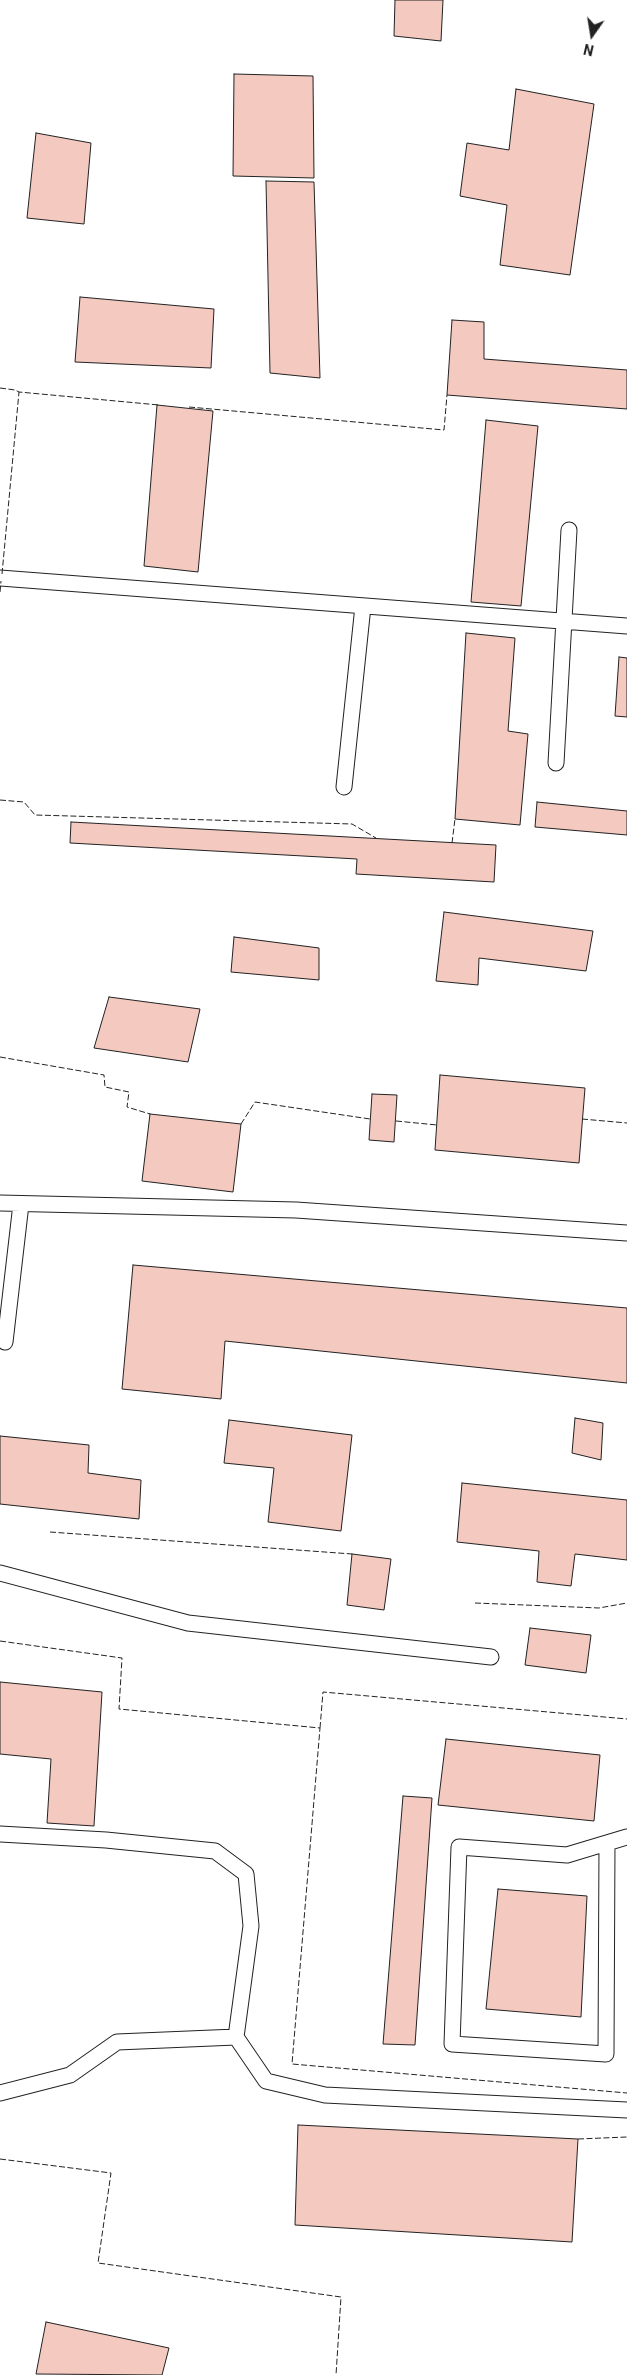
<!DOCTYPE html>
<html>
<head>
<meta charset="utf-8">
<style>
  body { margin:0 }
  #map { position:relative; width:627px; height:2375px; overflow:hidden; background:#fff; font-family:Roboto,sans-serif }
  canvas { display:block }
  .north { position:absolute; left:567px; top:10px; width:50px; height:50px; -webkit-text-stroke:4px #fff; paint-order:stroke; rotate:193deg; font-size:14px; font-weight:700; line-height:20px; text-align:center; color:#222 }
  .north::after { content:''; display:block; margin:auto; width:18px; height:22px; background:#222; clip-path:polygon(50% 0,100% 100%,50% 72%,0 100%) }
</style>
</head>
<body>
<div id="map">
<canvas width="627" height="2375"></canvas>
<div class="north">N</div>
</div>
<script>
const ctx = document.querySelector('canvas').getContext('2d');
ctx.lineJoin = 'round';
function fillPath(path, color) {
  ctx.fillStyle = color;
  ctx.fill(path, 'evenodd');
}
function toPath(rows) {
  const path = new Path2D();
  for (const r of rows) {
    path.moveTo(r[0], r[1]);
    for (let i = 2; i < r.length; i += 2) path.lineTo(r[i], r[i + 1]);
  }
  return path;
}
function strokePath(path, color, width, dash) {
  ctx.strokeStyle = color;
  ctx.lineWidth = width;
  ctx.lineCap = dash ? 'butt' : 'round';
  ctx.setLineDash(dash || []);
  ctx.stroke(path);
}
const building = toPath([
  [395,0,443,0,441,41,394,36,395,0],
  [234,74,313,76,314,178,233,176,234,74],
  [516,89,594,104,570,275,500,265,507,205,460,196,467,143,509,150,516,89],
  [36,133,91,143,84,224,27,218,36,133],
  [266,181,314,182,320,378,270,373,266,181],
  [80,297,214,309,211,368,75,362,80,297],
  [452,320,484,322,484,359,627,370,627,409,447,395,452,320],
  [157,405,213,411,198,572,144,566,157,405],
  [486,420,538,426,521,606,471,602,486,420],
  [466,633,515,638,508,731,528,734,520,825,455,819,466,633],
  [619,657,627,658,627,717,615,716,619,657],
  [537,802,627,811,627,835,535,827,537,802],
  [71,822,496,845,494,882,356,874,357,859,70,843,71,822],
  [444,912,593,931,586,971,479,958,478,985,436,981,444,912],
  [234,937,319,948,319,980,231,972,234,937],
  [109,997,200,1009,188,1062,94,1048,109,997],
  [440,1075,585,1088,579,1163,435,1150,440,1075],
  [372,1094,397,1095,394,1142,369,1140,372,1094],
  [150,1114,241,1124,233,1192,142,1181,150,1114],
  [133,1265,627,1308,627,1383,225,1341,221,1399,122,1389,133,1265],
  [575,1418,603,1423,601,1460,572,1453,575,1418],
  [229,1420,352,1435,341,1531,268,1522,274,1468,224,1463,229,1420],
  [0,1436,89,1445,88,1473,141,1480,139,1519,0,1504,0,1436],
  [462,1483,627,1500,627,1560,575,1554,571,1586,537,1582,539,1551,457,1542,462,1483],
  [352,1554,391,1559,384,1610,347,1605,352,1554],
  [530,1628,591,1635,586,1673,525,1665,530,1628],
  [0,1682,102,1692,94,1826,47,1823,51,1759,0,1754,0,1682],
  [446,1739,600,1755,594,1821,438,1805,446,1739],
  [403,1796,432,1798,415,2045,383,2044,403,1796],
  [498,1889,587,1896,581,2017,486,2009,498,1889],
  [298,2125,578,2139,572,2242,295,2225,298,2125],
  [46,2322,169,2348,162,2375,36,2374,46,2322]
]);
const service = toPath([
  [0,578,627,626],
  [556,763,569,530],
  [344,787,363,606],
  [0,1203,296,1210,627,1233],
  [5,1342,21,1204],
  [0,1573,188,1623,491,1657],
  [0,1834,106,1840,215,1851,246,1874,251,1926,236,2037,266,2081,325,2095,627,2110],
  [607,1843,606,2054,452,2044,459,1847,567,1855,627,1837],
  [0,2093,70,2075,117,2042,236,2037]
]);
const fence = toPath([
  [0,388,15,390,19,392,159,405],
  [189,407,444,430,447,395],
  [2,574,19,392],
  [0,592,1,581],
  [0,800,24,802,35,815,352,824,376,838],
  [452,843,455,819],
  [0,1057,104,1075,105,1087,129,1092,127,1107,150,1114],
  [582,1119,627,1123],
  [396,1121,437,1125],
  [241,1124,255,1102,370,1119],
  [50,1532,352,1554],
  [475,1603,599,1608,627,1603],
  [0,1641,122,1658,119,1709,320,1728,292,2064,627,2093],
  [320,1728,323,1692,627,1719],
  [578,2139,627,2137],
  [0,2159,111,2173,98,2263,341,2297,336,2375]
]);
fillPath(building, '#f3c9c0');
strokePath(building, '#222', 1);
strokePath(service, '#222', 17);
strokePath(service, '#fff', 15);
strokePath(fence, '#222', 1, [6, 2.5]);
</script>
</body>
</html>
